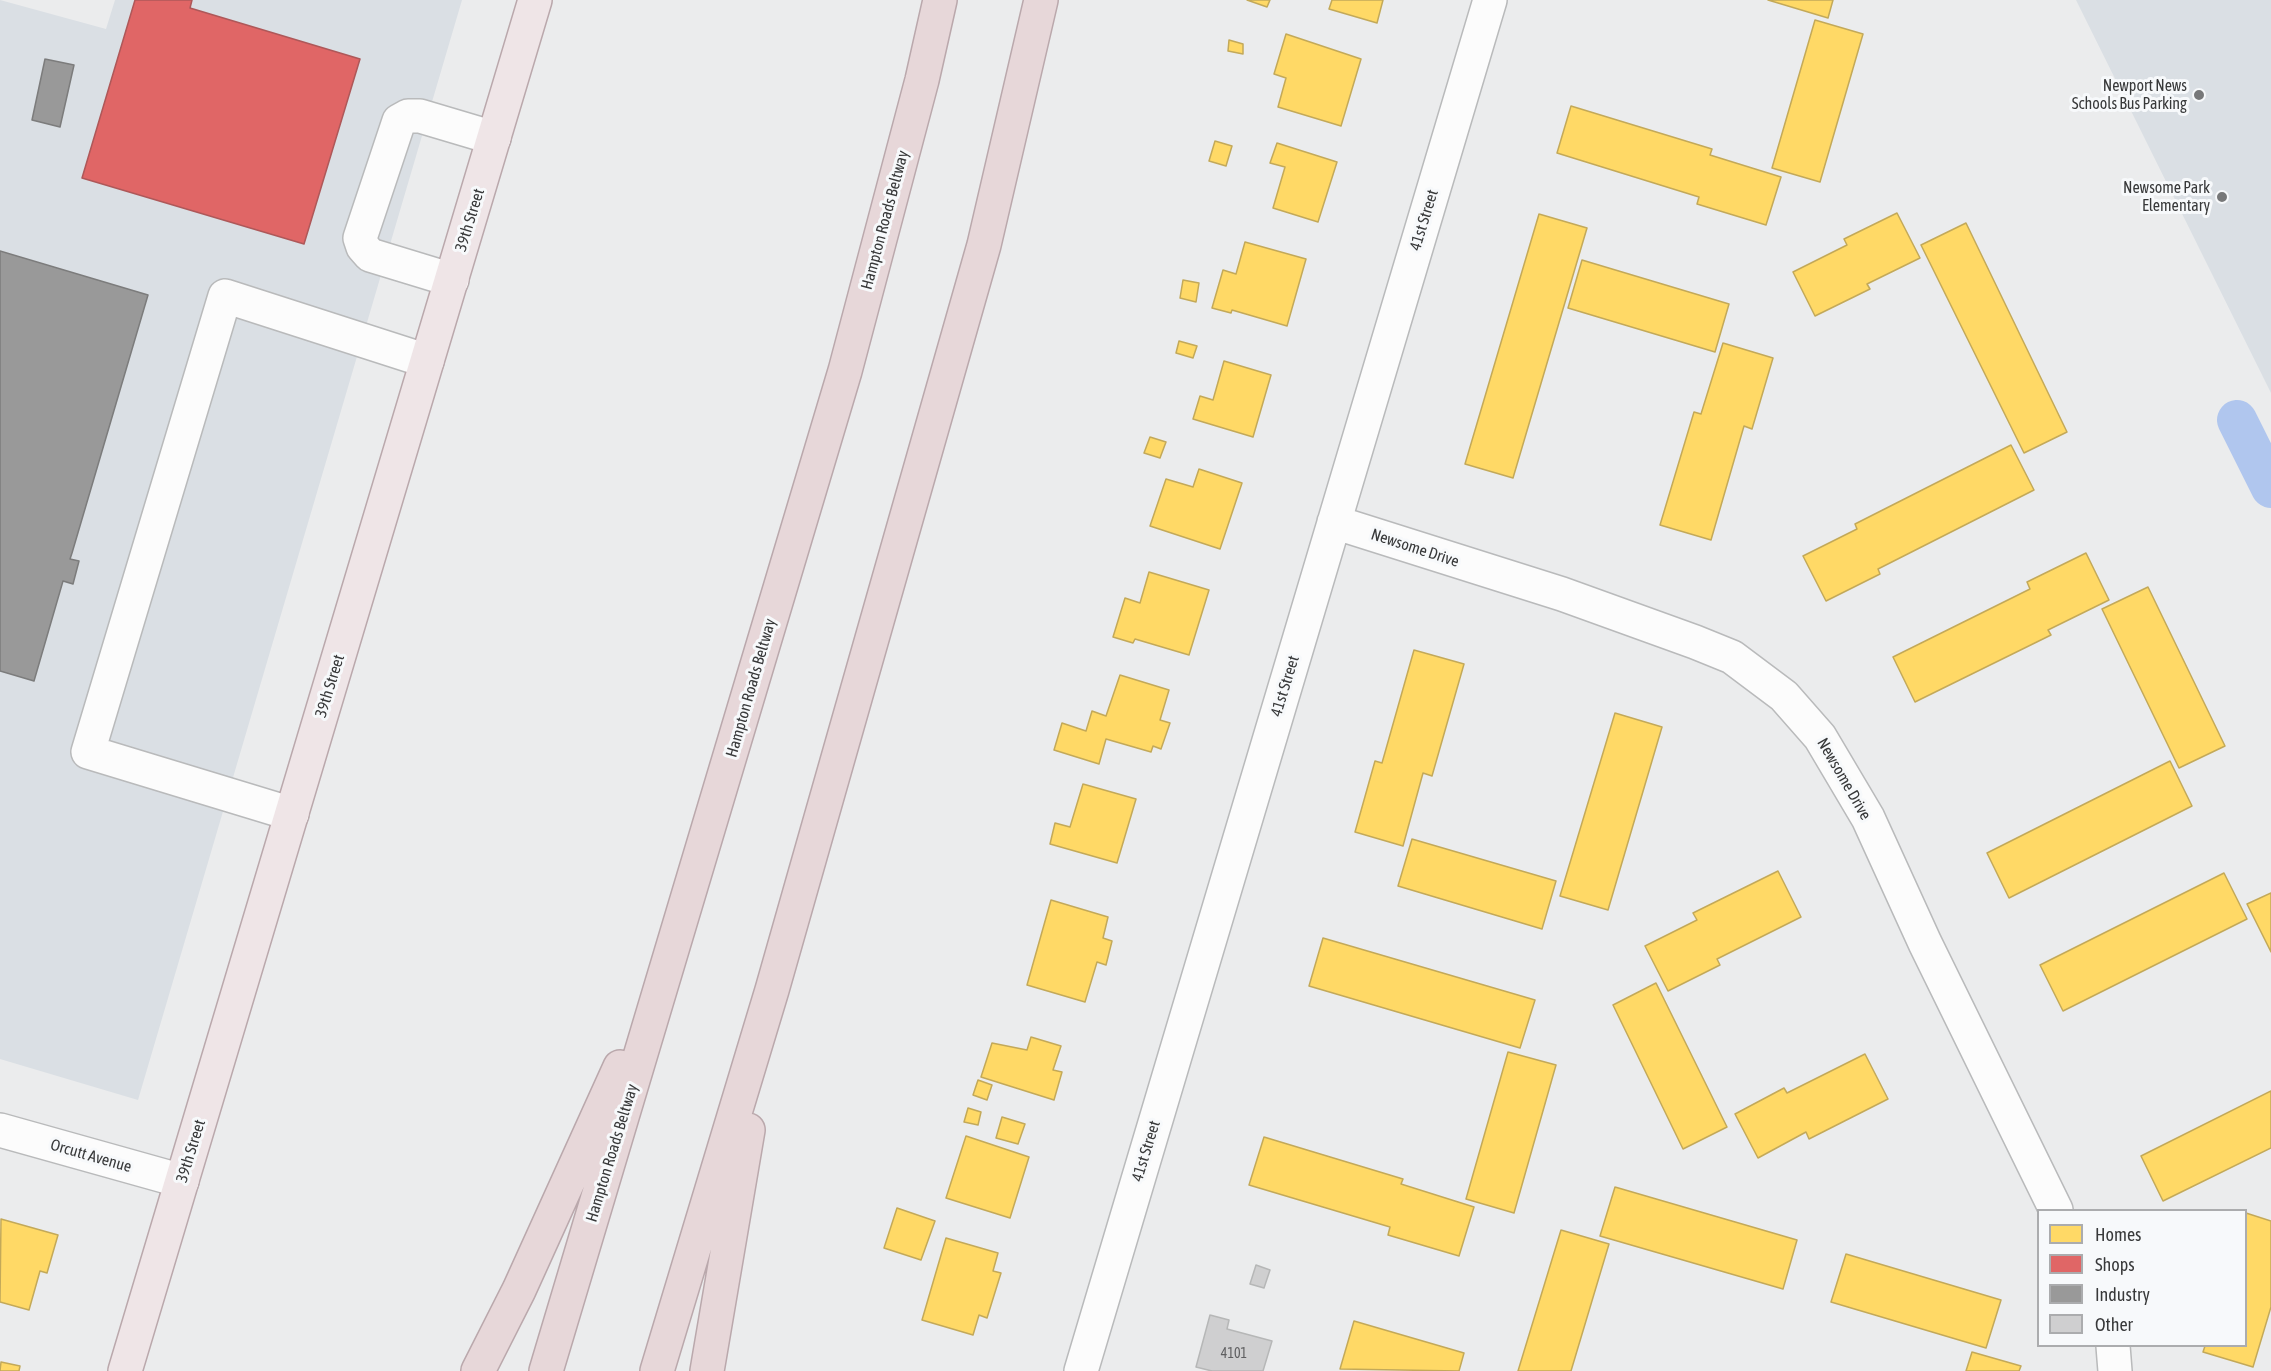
<!DOCTYPE html>
<html>
<head>
<meta charset="utf-8">
<style>
  body { margin:0 }
  #map { position:relative; width:2271px; height:1371px; overflow:hidden; background:#ebeced; font-family:"Asap Condensed",sans-serif }
  canvas { display:block }
  .legend { position:absolute; left:2037px; top:1209px; width:210px; height:138px; box-sizing:border-box; background:#f7f9fb; border:2px solid #abacae; margin:0; padding:8px 10px; list-style:none; font-size:18px; color:#38393a }
  .legend li { display:flex; align-items:center; gap:12px; height:30px }
  .legend b { width:30px; border:2px solid #abacae }
</style>
</head>
<body>
<div id="map">
<canvas width="2271" height="1371"></canvas>
<ul class="legend">
<li><b style="height:16px;background:#ffd966"></b>Homes</li>
<li><b style="height:16px;background:#e06666"></b>Shops</li>
<li><b style="height:16px;background:#999"></b>Industry</li>
<li><b style="height:16px;background:#cfcfd0"></b>Other</li>
</ul>
</div>
<script>
const ctx = document.querySelector('canvas').getContext('2d');
ctx.lineJoin = 'round';
function fillPath(path, color) {
  ctx.fillStyle = color;
  ctx.fill(path, 'evenodd');
}
function toPath(rows) {
  const path = new Path2D();
  for (const r of rows) {
    path.moveTo(r[0], r[1]);
    for (let i = 2; i < r.length; i += 2) path.lineTo(r[i], r[i + 1]);
  }
  return path;
}
function strokePath(path, color, width, dash) {
  ctx.strokeStyle = color;
  ctx.lineWidth = width;
  ctx.lineCap = dash ? 'butt' : 'round';
  ctx.setLineDash(dash || []);
  ctx.stroke(path);
}
function label(font, color, halo, rows, align = 'center') {
  ctx.font = font + ' "Asap Condensed",sans-serif';
  ctx.lineWidth = 6;
  ctx.setLineDash([]);
  ctx.textBaseline = 'middle';
  ctx.strokeStyle = halo;
  ctx.fillStyle = color;
  for (const [text, x, y, turn = 0] of rows) {
    ctx.save();
    ctx.translate(x, y);
    ctx.rotate((+turn || 0) * Math.PI / 180);
    ctx.textAlign = isNaN(turn) ? turn : align;
    if (halo) ctx.strokeText(text, 0, 0);
    ctx.fillText(text, 0, 0);
    ctx.restore();
  }
}
const built = toPath([
  [0,0,106,29,115,0,462,0,138,1100,0,1059],
  [2076,0,2271,0,2271,393]
]);
const homes = toPath([
  [1247,0,1270,0,1267,7,1247,0],
  [1332,0,1383,0,1377,23,1329,9,1332,0],
  [1768,0,1833,0,1828,18,1768,0],
  [1815,20,1863,34,1820,182,1772,168,1815,20],
  [1286,34,1361,59,1341,126,1278,107,1286,78,1274,74,1286,34],
  [1229,40,1243,44,1243,54,1228,51,1229,40],
  [1571,106,1712,149,1710,155,1781,177,1766,225,1697,204,1699,197,1557,153,1571,106],
  [1215,141,1232,146,1226,166,1209,161,1215,141],
  [1277,143,1337,162,1318,222,1273,208,1285,167,1270,163,1277,143],
  [1897,213,1920,258,1867,284,1870,289,1815,316,1793,272,1847,245,1844,239,1897,213],
  [1539,214,1587,228,1513,478,1465,464,1539,214],
  [1966,223,2067,432,2024,453,1921,245,1966,223],
  [1245,242,1306,259,1287,326,1232,310,1231,313,1212,308,1223,270,1236,274,1245,242],
  [1582,260,1729,304,1715,352,1568,308,1582,260],
  [1183,280,1199,283,1196,302,1180,298,1183,280],
  [1179,341,1197,346,1193,358,1176,353,1179,341],
  [1723,343,1773,358,1752,429,1744,426,1711,540,1660,525,1694,412,1701,414,1723,343],
  [1224,361,1271,375,1253,437,1193,419,1200,396,1213,400,1224,361],
  [1150,437,1166,442,1160,458,1144,453,1150,437],
  [2011,445,2034,490,1878,569,1880,574,1826,601,1803,556,1857,529,1855,524,2011,445],
  [1199,469,1242,483,1220,549,1150,526,1166,479,1193,487,1199,469],
  [2086,553,2109,600,2048,630,2051,635,1915,702,1893,657,2030,589,2027,582,2086,553],
  [1149,572,1209,590,1189,655,1135,639,1133,643,1113,637,1125,598,1140,603,1149,572],
  [2148,587,2225,746,2179,768,2102,609,2148,587],
  [1414,650,1464,664,1432,776,1423,773,1403,846,1355,832,1375,761,1382,763,1414,650],
  [1120,675,1169,690,1160,720,1170,723,1161,749,1153,746,1151,752,1106,739,1099,764,1054,750,1062,723,1086,731,1092,711,1106,716,1120,675],
  [1615,713,1662,727,1608,910,1560,896,1615,713],
  [2170,761,2192,806,2009,898,1987,853,2170,761],
  [1083,784,1136,799,1117,863,1050,844,1055,823,1070,827,1083,784],
  [1412,839,1556,881,1542,929,1398,886,1412,839],
  [1778,871,1801,917,1717,959,1720,965,1668,991,1645,946,1697,920,1693,913,1778,871],
  [2224,873,2247,919,2063,1011,2040,965,2224,873],
  [2271,893,2271,952,2247,904,2271,893],
  [1051,900,1108,917,1103,938,1112,941,1106,965,1097,962,1085,1002,1027,985,1051,900],
  [1323,938,1535,1000,1520,1048,1309,986,1323,938],
  [1656,983,1727,1127,1683,1149,1613,1005,1656,983],
  [1031,1037,1061,1046,1053,1070,1062,1072,1054,1100,981,1077,992,1043,1027,1050,1031,1037],
  [1508,1052,1556,1065,1514,1213,1466,1199,1508,1052],
  [1865,1054,1888,1099,1809,1139,1806,1132,1758,1158,1735,1114,1784,1088,1787,1093,1865,1054],
  [978,1080,992,1085,987,1100,973,1095,978,1080],
  [2271,1091,2271,1148,2163,1201,2141,1156,2271,1091],
  [968,1108,981,1112,978,1125,964,1122,968,1108],
  [1002,1117,1025,1124,1018,1144,996,1138,1002,1117],
  [966,1136,1029,1157,1010,1218,946,1198,966,1136],
  [1264,1137,1403,1179,1401,1184,1474,1207,1459,1256,1388,1235,1390,1227,1249,1185,1264,1137],
  [1615,1187,1797,1240,1783,1289,1600,1236,1615,1187],
  [897,1208,935,1221,921,1260,884,1248,897,1208],
  [2246,1213,2271,1221,2271,1307,2253,1367,2203,1352,2205,1346,2246,1346,2246,1213],
  [1,1219,58,1235,47,1273,40,1271,29,1310,0,1302,1,1219],
  [1561,1230,1609,1244,1571,1371,1518,1371,1561,1230],
  [946,1238,998,1253,993,1271,1001,1273,987,1318,979,1315,973,1335,922,1320,946,1238],
  [1846,1254,2001,1300,1986,1348,1831,1302,1846,1254],
  [1354,1321,1464,1353,1459,1371,1340,1369,1354,1321],
  [1972,1352,2021,1366,2019,1371,1966,1371,1972,1352],
  [1,1362,20,1366,19,1371,0,1371,1,1362]
]);
const shops = toPath([
  [135,0,192,0,190,8,360,59,304,244,82,178,135,0]
]);
const industry = toPath([
  [45,59,74,65,60,127,32,120,45,59],
  [0,251,148,295,72,553,70,559,79,561,73,584,63,581,34,681,0,671,0,251]
]);
const canal = toPath([
  [2237,420,2271,488]
]);
const building = toPath([
  [1256,1265,1270,1270,1264,1288,1250,1284,1256,1265],
  [1210,1315,1229,1320,1227,1329,1272,1341,1263,1371,1212,1371,1196,1367,1210,1315]
]);
const minor = toPath([
  [452,280,370,255,363,247,360,238,399,121,408,116,420,116,494,138],
  [1334,522,1562,594,1695,642,1732,657,1784,696,1820,737,1868,818,1925,943,2056,1210],
  [292,814,88,752,225,296,427,361],
  [0,1130,182,1181],
  [2113,1346,2115,1371],
  [1081,1371,1490,0]
]);
const major = toPath([
  [125,1371,535,0]
]);
const highway = toPath([
  [478,1371,519,1290,620,1067],
  [546,1371,845,371,922,80,940,0],
  [657,1371,772,990,984,245,1041,0],
  [707,1371,748,1130]
]);
const markers = [
  [2199,95,6,"#777879"],
  [2222,197,6,"#777879"]
];
const numberNames = [
  ["4101",1234,1354]
];
const poiNames = [
  ["Newport News",2187,86],
  ["Schools Bus Parking",2187,104],
  ["Newsome Park",2210,188],
  ["Elementary",2210,206]
];
const streetNames = [
  ["39th Street",470,220,-73],
  ["Hampton Roads Beltway",885,220,-75],
  ["41st Street",1424,220,-73],
  ["Newsome Drive",1415,548,18],
  ["39th Street",330,686,-73],
  ["41st Street",1285,686,-73],
  ["Hampton Roads Beltway",751,688,-74],
  ["Newsome Drive",1844,779,60],
  ["39th Street",191,1151,-73],
  ["41st Street",1146,1151,-73],
  ["Hampton Roads Beltway",612,1153,-73],
  ["Orcutt Avenue",91,1156,16]
];
fillPath(built, '#dadfe4');
fillPath(homes, '#ffd966');
strokePath(homes, '#c3a959', 1.5);
fillPath(shops, '#e06666');
strokePath(shops, '#ae5859', 1.5);
fillPath(industry, '#999');
strokePath(industry, '#7c7c7c', 1.5);
strokePath(canal, '#b0c6ee', 40);
fillPath(building, '#cfcfd0');
strokePath(building, '#b6b7b7', 1.5);
strokePath(minor, '#b9babb', 36);
strokePath(major, '#baa8ac', 36);
strokePath(highway, '#baa8ac', 36);
strokePath(minor, '#fcfcfc', 33);
strokePath(major, '#efe5e7', 33);
strokePath(highway, '#e7d7d9', 33);
for (const [x, y, r, color] of markers) {
  const dot = new Path2D();
  dot.arc(x, y, r, 0, 2 * Math.PI);
  ctx.fillStyle = color;
  ctx.fill(dot);
  strokePath(dot, '#f7f9fb', 2);
}
label('14px', '#5e5e60', null, numberNames);
label('16px', '#38393a', '#f7f9fb', poiNames, 'right');
label('16px', '#38393a', '#f7f9fb', streetNames);
</script>
</body>
</html>
